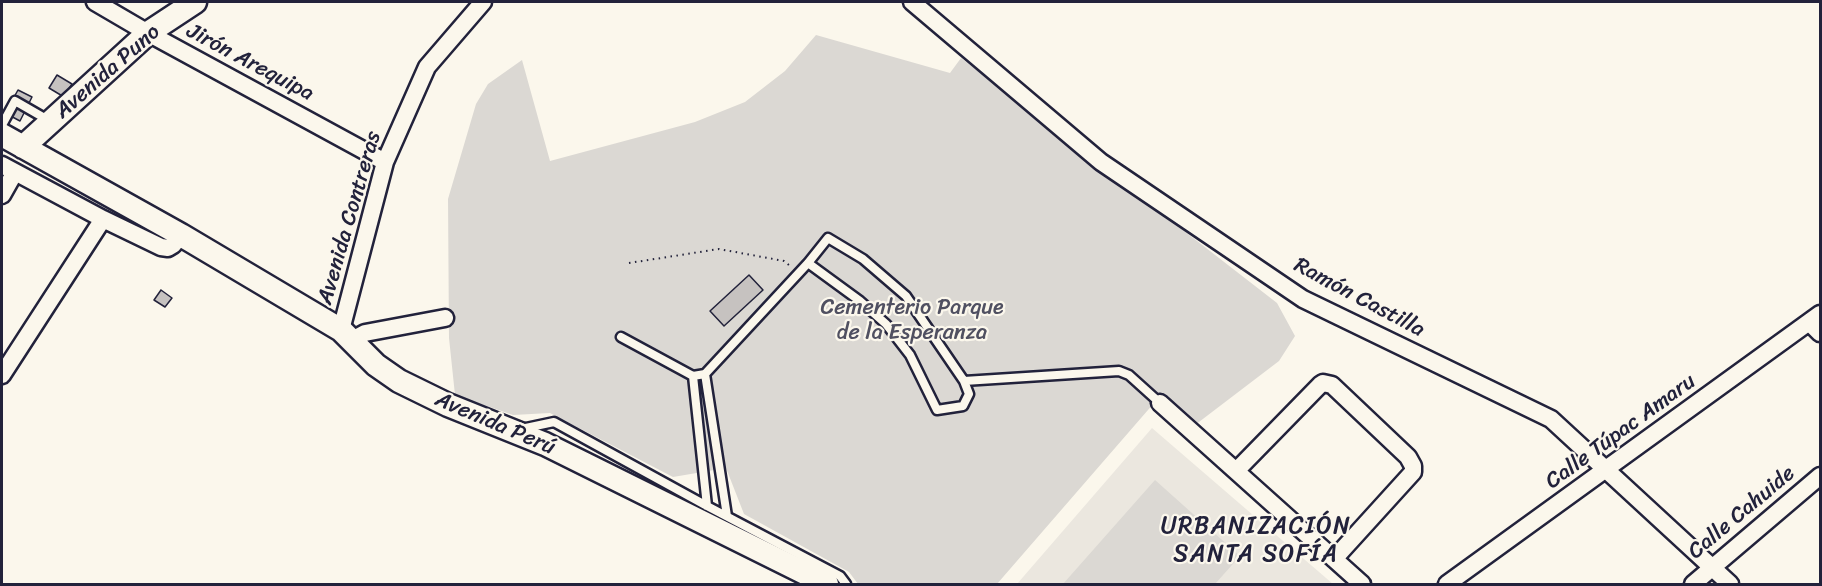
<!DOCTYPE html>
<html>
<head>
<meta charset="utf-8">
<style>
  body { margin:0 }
  #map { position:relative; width:1822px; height:586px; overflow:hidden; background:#fbf7ec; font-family:Sriracha,sans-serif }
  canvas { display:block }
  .frame { position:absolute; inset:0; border:3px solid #22223b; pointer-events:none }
</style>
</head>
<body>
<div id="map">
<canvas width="1822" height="586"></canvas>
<div class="frame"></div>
</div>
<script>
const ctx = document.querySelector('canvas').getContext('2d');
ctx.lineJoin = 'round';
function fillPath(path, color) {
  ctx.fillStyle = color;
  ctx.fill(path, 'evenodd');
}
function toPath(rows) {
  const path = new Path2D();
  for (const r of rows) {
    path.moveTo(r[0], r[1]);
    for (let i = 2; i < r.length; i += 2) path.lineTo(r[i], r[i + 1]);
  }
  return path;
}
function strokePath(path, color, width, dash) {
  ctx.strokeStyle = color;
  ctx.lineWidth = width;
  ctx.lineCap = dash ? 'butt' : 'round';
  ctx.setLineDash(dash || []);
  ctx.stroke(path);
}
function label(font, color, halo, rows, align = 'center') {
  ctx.font = font + ' Sriracha,sans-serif';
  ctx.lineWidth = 4.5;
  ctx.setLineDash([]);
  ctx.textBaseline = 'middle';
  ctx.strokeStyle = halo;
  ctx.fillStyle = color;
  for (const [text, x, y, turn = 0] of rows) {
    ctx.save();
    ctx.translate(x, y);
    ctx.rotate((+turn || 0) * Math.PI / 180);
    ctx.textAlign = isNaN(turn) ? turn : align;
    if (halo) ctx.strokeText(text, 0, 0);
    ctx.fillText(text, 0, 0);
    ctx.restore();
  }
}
const built = toPath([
  [1152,428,1333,584,1017,584]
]);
const green = toPath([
  [816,35,950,73,961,58,1277,303,1295,336,1279,361,1195,425,1161,395,997,584,858,584,849,572,744,514,726,468,673,477,550,413,513,415,455,395,449,338,448,199,476,104,488,84,522,60,550,161,695,122,745,102,785,71],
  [1155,480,1240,556,1215,584,1063,584]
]);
const building = toPath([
  [57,75,72,84,64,97,49,88,57,75],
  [18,90,32,97,20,121,5,113,18,90],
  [749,275,763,290,724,326,710,311,749,275],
  [161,290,172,298,165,307,154,300,161,290]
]);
const path = toPath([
  [629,263,719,249,784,261,790,266]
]);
const lane = toPath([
  [2,125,15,101,48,120],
  [621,337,693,376,705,374,808,263,828,238,863,259,906,296,964,381,969,394,963,406,937,410,910,355,886,324,860,301,808,263],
  [705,374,727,516],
  [693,376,707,506],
  [964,381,1119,371,1129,375,1160,403],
  [521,429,554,422,707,506,840,576,846,584]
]);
const street = toPath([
  [95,2,148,33,385,162],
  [912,2,1101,162,1303,299,1551,419,1730,584],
  [2,165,103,219,161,247,168,248,173,245,181,235],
  [2,195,15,172],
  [1809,322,1820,333],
  [341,330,385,162,427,67,483,2],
  [352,340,365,333,445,318],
  [2,375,103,219],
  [1160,403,1362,584],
  [1236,471,1320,385,1323,383,1332,385,1408,457,1413,466,1413,472,1334,559],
  [1447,584,1820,314],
  [1693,584,1820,476]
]);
const secondary = toPath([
  [2,135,181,235,341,330,376,365,399,381,448,405,545,444,827,584],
  [23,147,148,33,195,2]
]);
const streetNames = [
  ["Jirón Arequipa",250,63,28],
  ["Avenida Puno",108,72,-41],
  ["Avenida Contreras",350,218,-74],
  ["Ramón Castilla",1359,298,28],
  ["Avenida Perú",495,424,23],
  ["Calle Túpac Amaru",1621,432,-36],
  ["Calle Cahuide",1742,513,-40]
];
const parkNames = [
  ["Cementerio Parque",912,308],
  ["de la Esperanza",912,333]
];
const neighbourhoodNames = [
  ["URBANIZACIÓN",1256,527],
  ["SANTA SOFÍA",1256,555]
];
fillPath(built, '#ebe7df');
fillPath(green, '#dbd8d3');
fillPath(building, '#c6c2c0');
strokePath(building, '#22223b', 1.5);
strokePath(lane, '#22223b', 13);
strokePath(street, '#22223b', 21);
strokePath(secondary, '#22223b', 27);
strokePath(path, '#22223b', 2, [1.5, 4.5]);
strokePath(lane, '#fbf7ec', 8);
strokePath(street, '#fbf7ec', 16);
strokePath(secondary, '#fbf7ec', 22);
label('22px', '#22223b', '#fbf7ec', streetNames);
label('22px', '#505061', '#fbf7ec', parkNames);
ctx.letterSpacing = '1.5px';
label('24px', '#22223b', '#fbf7ec', neighbourhoodNames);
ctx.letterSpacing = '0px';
</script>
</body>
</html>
